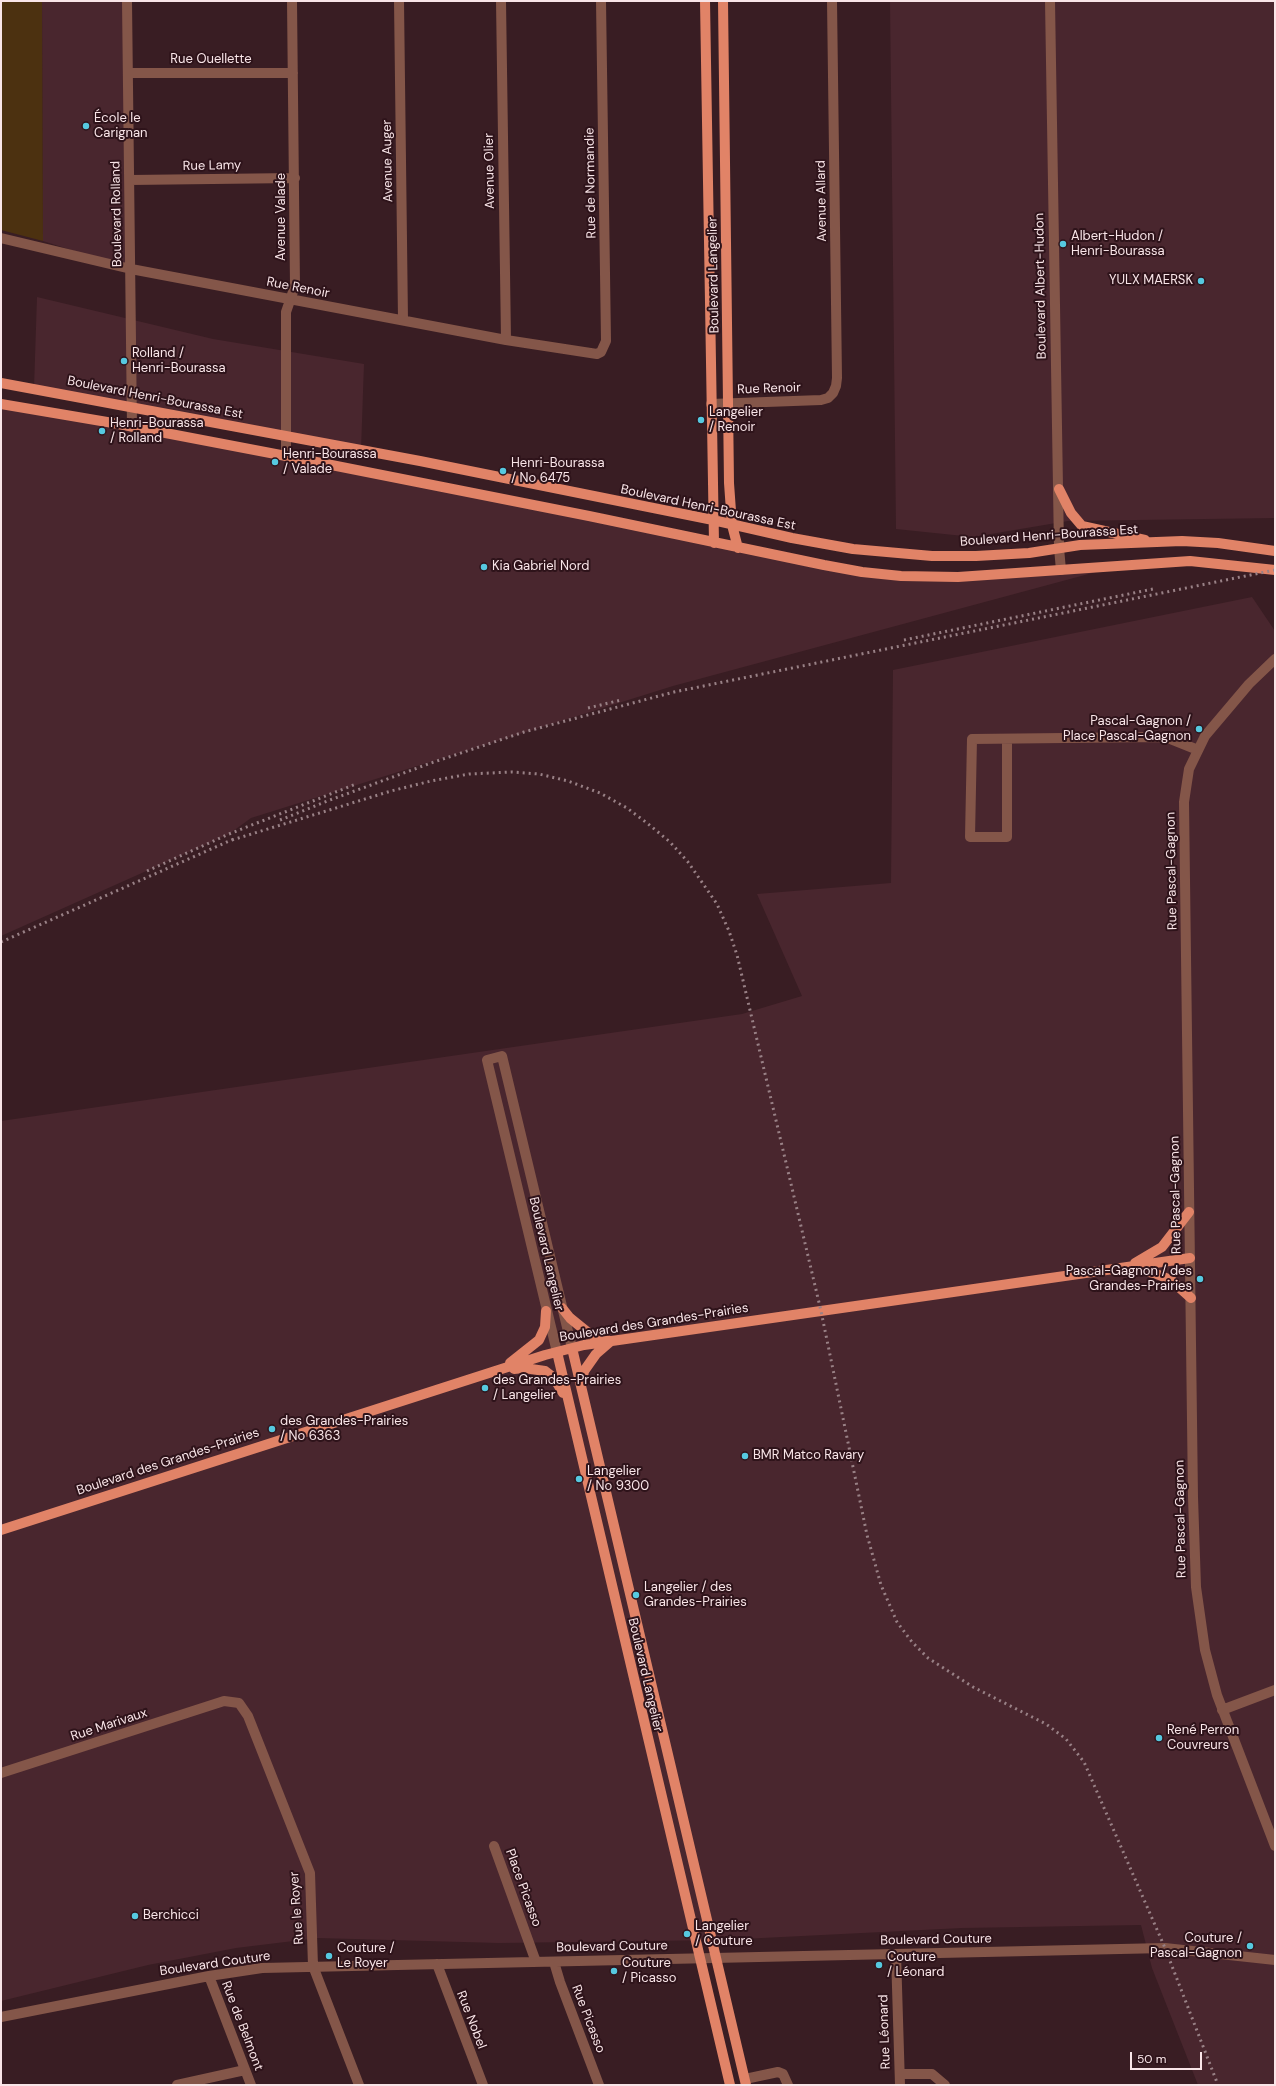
<!DOCTYPE html>
<html>
<head>
<meta charset="utf-8">
<style>
  body { margin:0 }
  #map { position:relative; width:1276px; height:2086px; overflow:hidden; background:#391d23; font-family:"DM Sans",sans-serif }
  canvas { display:block }
  .frame { position:absolute; inset:0; border:2px solid #f9e5e8; pointer-events:none }
  .scale { position:absolute; left:1130px; top:2052px; width:72px; height:18px; box-sizing:border-box; border:2px solid #f9e5e8; border-top:0; padding-left:5px; font-size:12px; line-height:14px; white-space:nowrap; color:#f9e5e8; -webkit-text-stroke:3px #2e131a; paint-order:stroke }
</style>
</head>
<body>
<div id="map">
<canvas width="1276" height="2086"></canvas>
<div class="frame"></div>
<div class="scale">50 m</div>
</div>
<script>
const ctx = document.querySelector('canvas').getContext('2d');
ctx.lineJoin = 'round';
function fillPath(path, color) {
  ctx.fillStyle = color;
  ctx.fill(path, 'evenodd');
}
function toPath(rows) {
  const path = new Path2D();
  for (const r of rows) {
    path.moveTo(r[0], r[1]);
    for (let i = 2; i < r.length; i += 2) path.lineTo(r[i], r[i + 1]);
  }
  return path;
}
function strokePath(path, color, width, dash) {
  ctx.strokeStyle = color;
  ctx.lineWidth = width;
  ctx.lineCap = dash ? 'butt' : 'round';
  ctx.setLineDash(dash || []);
  ctx.stroke(path);
}
function label(font, color, halo, rows, align = 'center') {
  ctx.font = font + ' "DM Sans",sans-serif';
  ctx.lineWidth = 4;
  ctx.setLineDash([]);
  ctx.textBaseline = 'middle';
  ctx.strokeStyle = halo;
  ctx.fillStyle = color;
  for (const [text, x, y, turn = 0] of rows) {
    ctx.save();
    ctx.translate(x, y);
    ctx.rotate((+turn || 0) * Math.PI / 180);
    ctx.textAlign = isNaN(turn) ? turn : align;
    if (halo) ctx.strokeText(text, 0, 0);
    ctx.fillText(text, 0, 0);
    ctx.restore();
  }
}
const built = toPath([
  [42,1,127,1,131,269,43,241],
  [890,1,1275,1,1275,518,1068,521,973,537,896,529],
  [37,297,213,339,364,364,361,450,34,388],
  [1,404,844,569,920,576,1122,565,673,686,251,818,229,834,1,936],
  [1252,597,1275,631,1275,2085,1198,2085,1152,1968,1141,1925,962,1928,722,1940,499,1943,318,1938,236,1948,148,1965,1,2001,1,1121,742,1014,802,996,757,894,891,883,893,670]
]);
const green = toPath([
  [1,1,42,1,43,241,1,230]
]);
const minor = toPath([
  [127,1,132,427],
  [399,1,403,320],
  [501,1,506,340],
  [1050,1,1059,548,1061,570],
  [129,73,293,73],
  [130,180,295,178],
  [1,238,131,269,506,340,597,354,601,352,606,341,601,1],
  [711,404,821,400,828,398,833,393,836,386,837,378,832,1],
  [286,456,286,312,295,286,292,1],
  [1275,659,1249,684,1205,736,1189,769,1184,802,1193,1497,1196,1587,1205,1650,1217,1695,1275,1846],
  [1007,739,1007,837,970,837,972,739,1157,737,1168,738,1198,750],
  [557,1352,487,1060,502,1056,572,1348],
  [1222,1710,1275,1690],
  [1,1773,224,1701,239,1703,248,1716,310,1873,313,1966,359,2085],
  [494,1846,536,1962],
  [896,1954,900,2085],
  [554,1962,560,1982,599,2085],
  [437,1964,483,2085],
  [209,1976,251,2085],
  [1,2017,209,1976,262,1968,1165,1948,1275,1960],
  [900,2074,932,2074,945,2085],
  [745,2079,778,2072,783,2074,788,2085],
  [177,2085,245,2070]
]);
const major = toPath([
  [705,1,714,543],
  [723,1,729,483,732,525,738,548],
  [1,383,420,461,713,520,792,538,853,549,932,556,976,556,1029,553,1080,545,1182,541,1218,543,1275,551],
  [1,404,113,423,286,456,589,516,824,565,862,572,901,576,958,577,1190,561,1275,570],
  [1059,489,1071,513,1082,526,1145,540],
  [1135,1263,1162,1247,1189,1212],
  [1132,1268,1154,1273,1171,1280,1191,1298],
  [562,1308,570,1318,586,1331,596,1337,607,1340],
  [572,1348,746,2085],
  [557,1352,730,2085],
  [510,1363,539,1340,545,1327,546,1311],
  [514,1369,524,1368,545,1371,554,1378,563,1393],
  [582,1383,584,1371,596,1354,611,1341],
  [1,1530,545,1355,584,1345,1190,1258]
]);
const rail = toPath([
  [904,640,1153,589],
  [588,708,621,700],
  [280,820,330,800,431,763,524,732,674,692,1275,570],
  [232,840,391,791,431,781,469,774,512,772,539,774,568,781,600,793,627,808,647,823,670,842,688,862,717,904,729,931,737,955,821,1311,867,1535,881,1585,897,1622,912,1642,928,1658,973,1687,1046,1724,1066,1739,1084,1762,1165,1948,1218,2085],
  [147,871,229,834,356,784],
  [1,942,236,838]
]);
const markers = [
  [86,126,4,"#56c9e0"],
  [1063,244,4,"#56c9e0"],
  [1201,281,4,"#56c9e0"],
  [124,361,4,"#56c9e0"],
  [701,420,4,"#56c9e0"],
  [102,431,4,"#56c9e0"],
  [275,462,4,"#56c9e0"],
  [503,471,4,"#56c9e0"],
  [484,567,4,"#56c9e0"],
  [1199,729,4,"#56c9e0"],
  [1200,1279,4,"#56c9e0"],
  [485,1388,4,"#56c9e0"],
  [272,1429,4,"#56c9e0"],
  [745,1456,4,"#56c9e0"],
  [579,1479,4,"#56c9e0"],
  [636,1595,4,"#56c9e0"],
  [1159,1738,4,"#56c9e0"],
  [135,1916,4,"#56c9e0"],
  [687,1934,4,"#56c9e0"],
  [1250,1946,4,"#56c9e0"],
  [329,1956,4,"#56c9e0"],
  [879,1965,4,"#56c9e0"],
  [614,1971,4,"#56c9e0"]
];
const streetNames = [
  ["Rue Ouellette",211,60],
  ["Avenue Auger",388,161,-91],
  ["Rue Lamy",212,166,-1],
  ["Avenue Olier",490,171,-91],
  ["Rue de Normandie",591,183,-91],
  ["Avenue Allard",822,201,-91],
  ["Boulevard Rolland",117,214,-91],
  ["Avenue Valade",282,217,-90],
  ["Boulevard Langelier",714,275,-91],
  ["Boulevard Albert-Hudon",1041,286,-91],
  ["Rue Renoir",298,288,11],
  ["Rue Renoir",769,389,-2],
  ["Boulevard Henri-Bourassa Est",155,398,11],
  ["Boulevard Henri-Bourassa Est",708,508,12],
  ["Boulevard Henri-Bourassa Est",1049,536,-4],
  ["Rue Pascal-Gagnon",1172,871,-91],
  ["Rue Pascal-Gagnon",1176,1195,-91],
  ["Boulevard Langelier",546,1254,77],
  ["Boulevard des Grandes-Prairies",654,1323,-9],
  ["Boulevard des Grandes-Prairies",168,1462,-18],
  ["Rue Pascal-Gagnon",1181,1519,-91],
  ["Boulevard Langelier",645,1675,77],
  ["Rue Marivaux",109,1725,-18],
  ["Place Picasso",523,1888,70],
  ["Rue le Royer",297,1908,-94],
  ["Boulevard Couture",936,1940,-1],
  ["Boulevard Couture",612,1947,-1],
  ["Boulevard Couture",215,1964,-8],
  ["Rue Picasso",588,2019,69],
  ["Rue Nobel",471,2020,69],
  ["Rue de Belmont",242,2026,69],
  ["Rue Léonard",885,2032,-92]
];
const poiNames = [
  ["École le",94,119],
  ["Carignan",94,134],
  ["Albert-Hudon /",1071,237],
  ["Henri-Bourassa",1071,252],
  ["YULX MAERSK",1193,281,"right"],
  ["Rolland /",132,354],
  ["Henri-Bourassa",132,369],
  ["Langelier",709,413],
  ["/ Renoir",709,428],
  ["Henri-Bourassa",110,424],
  ["/ Rolland",110,439],
  ["Henri-Bourassa",283,455],
  ["/ Valade",283,470],
  ["Henri-Bourassa",511,464],
  ["/ No 6475",511,479],
  ["Kia Gabriel Nord",492,567],
  ["Pascal-Gagnon /",1191,722,"right"],
  ["Place Pascal-Gagnon",1191,737,"right"],
  ["Pascal-Gagnon / des",1192,1272,"right"],
  ["Grandes-Prairies",1192,1287,"right"],
  ["des Grandes-Prairies",493,1381],
  ["/ Langelier",493,1396],
  ["des Grandes-Prairies",280,1422],
  ["/ No 6363",280,1437],
  ["BMR Matco Ravary",753,1456],
  ["Langelier",587,1472],
  ["/ No 9300",587,1487],
  ["Langelier / des",644,1588],
  ["Grandes-Prairies",644,1603],
  ["René Perron",1167,1731],
  ["Couvreurs",1167,1746],
  ["Berchicci",143,1916],
  ["Langelier",695,1927],
  ["/ Couture",695,1942],
  ["Couture /",1242,1939,"right"],
  ["Pascal-Gagnon",1242,1954,"right"],
  ["Couture /",337,1949],
  ["Le Royer",337,1964],
  ["Couture",887,1958],
  ["/ Léonard",887,1973],
  ["Couture",622,1964],
  ["/ Picasso",622,1979]
];
fillPath(built, '#49262e');
fillPath(green, '#4c3110');
strokePath(minor, '#845649', 10);
strokePath(major, '#e18367', 10);
strokePath(rail, '#998186', 3, [2, 4]);
for (const [x, y, r, color] of markers) {
  const dot = new Path2D();
  dot.arc(x, y, r, 0, 2 * Math.PI);
  ctx.fillStyle = color;
  ctx.fill(dot);
  strokePath(dot, '#2e131a', 1.5);
}
label('13px', '#f9e5e8', '#2e131a', streetNames);
label('13px', '#f9e5e8', '#2e131a', poiNames, 'left');
</script>
</body>
</html>
